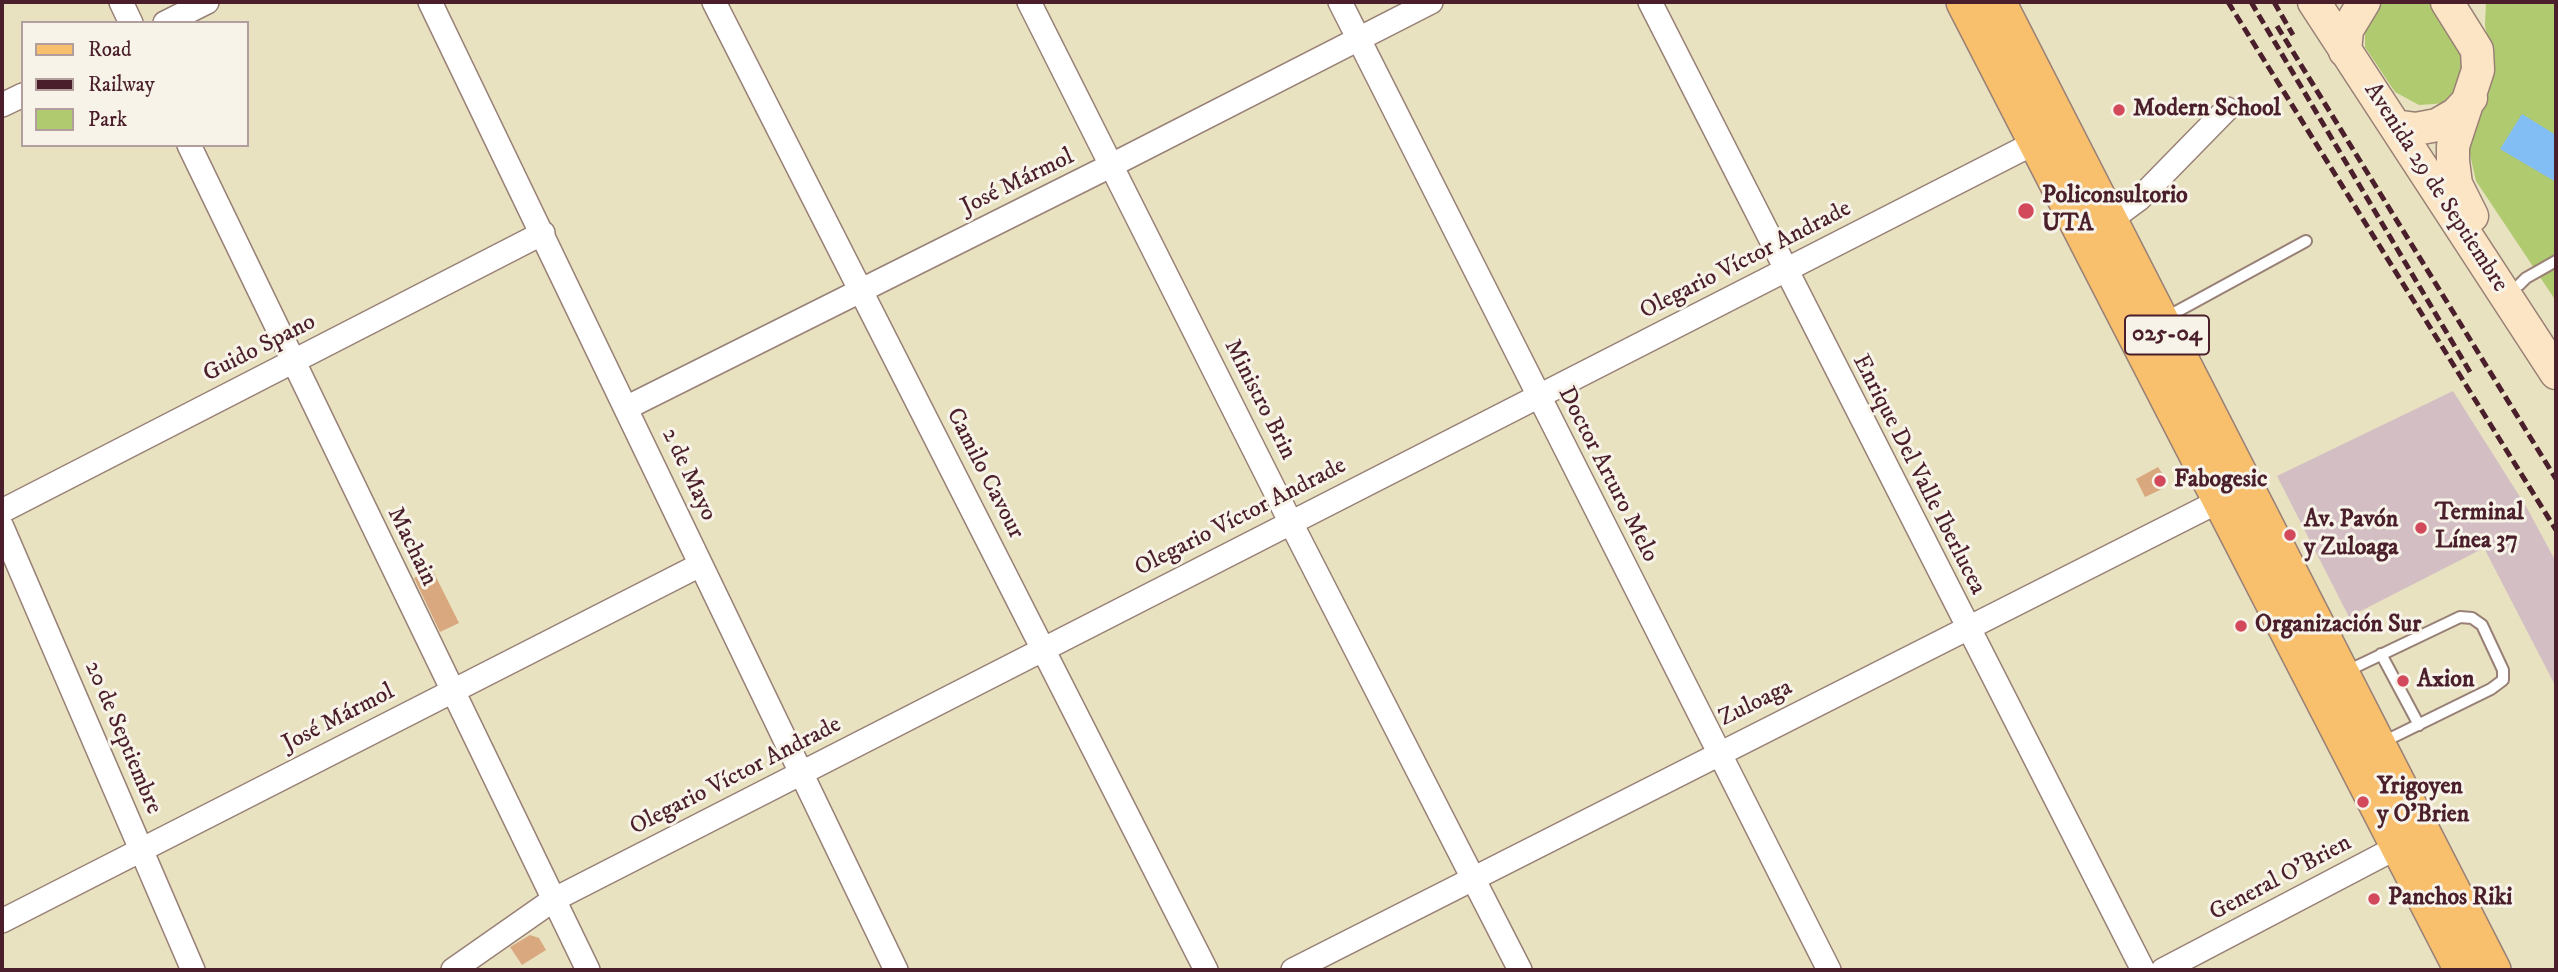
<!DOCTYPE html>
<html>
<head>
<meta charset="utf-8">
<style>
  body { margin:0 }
  #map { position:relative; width:2558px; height:972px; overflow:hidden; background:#e8e2c1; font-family:"IM FELL DW Pica",serif }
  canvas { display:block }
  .frame { position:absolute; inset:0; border:4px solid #4a1f2b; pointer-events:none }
  .legend { position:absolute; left:21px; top:21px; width:228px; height:126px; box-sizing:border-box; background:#f7f3e8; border:2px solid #b29e9c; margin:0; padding:9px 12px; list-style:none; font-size:21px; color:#4a1f2b }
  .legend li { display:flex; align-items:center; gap:14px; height:35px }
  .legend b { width:35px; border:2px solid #b29e9c }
</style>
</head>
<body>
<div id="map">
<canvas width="2558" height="972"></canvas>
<div class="frame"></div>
<ul class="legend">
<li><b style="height:9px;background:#f8bf6c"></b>Road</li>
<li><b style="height:9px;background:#4a1f2b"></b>Railway</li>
<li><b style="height:19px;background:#b0ca6f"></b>Park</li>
</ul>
</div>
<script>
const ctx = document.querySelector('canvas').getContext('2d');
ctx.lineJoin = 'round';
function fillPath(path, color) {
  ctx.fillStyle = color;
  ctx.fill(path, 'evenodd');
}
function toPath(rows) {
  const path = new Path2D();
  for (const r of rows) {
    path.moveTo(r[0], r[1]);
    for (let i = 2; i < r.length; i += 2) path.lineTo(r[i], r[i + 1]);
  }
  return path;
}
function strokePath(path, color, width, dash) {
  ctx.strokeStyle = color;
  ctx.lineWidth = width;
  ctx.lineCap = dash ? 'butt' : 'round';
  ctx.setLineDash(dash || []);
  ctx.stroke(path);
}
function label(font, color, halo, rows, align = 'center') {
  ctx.font = font + ' "IM FELL DW Pica",serif';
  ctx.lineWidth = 6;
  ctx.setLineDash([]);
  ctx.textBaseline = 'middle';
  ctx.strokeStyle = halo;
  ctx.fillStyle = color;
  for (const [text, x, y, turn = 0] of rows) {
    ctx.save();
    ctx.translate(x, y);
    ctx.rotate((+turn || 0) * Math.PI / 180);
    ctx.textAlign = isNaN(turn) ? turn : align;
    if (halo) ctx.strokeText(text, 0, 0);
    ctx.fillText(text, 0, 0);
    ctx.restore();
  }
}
const industrial = toPath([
  [2453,391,2527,508,2556,562,2556,687,2484,548,2349,617,2277,476]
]);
const green = toPath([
  [2376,2,2432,2,2449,20,2469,72,2448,103,2419,105,2395,92,2365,47,2365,21],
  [2486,2,2556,2,2556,301,2476,181,2469,150,2493,70,2485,25]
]);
const water = toPath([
  [2522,114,2556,135,2556,182,2500,149]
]);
const building = toPath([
  [2158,467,2166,479,2162,489,2145,497,2136,479],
  [432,569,459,623,440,632,414,578],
  [530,935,539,938,546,950,522,965,510,947]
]);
const lane = toPath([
  [2519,285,2526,278,2556,261],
  [2165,318,2306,241],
  [2381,654,2419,725],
  [2347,671,2460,617,2472,618,2482,625,2503,670,2503,680,2491,689,2381,743]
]);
const street = toPath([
  [121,2,131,23],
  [430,2,896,970],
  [714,2,1206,970],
  [1029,2,1291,523,1520,970],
  [1340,2,1829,970],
  [1650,2,2143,970],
  [165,23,207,2],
  [2,105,23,95],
  [189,145,588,970],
  [2109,221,2139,199,2227,109],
  [628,407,1112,165,1431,2],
  [2,511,543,233],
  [2,527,193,970],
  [2,921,700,565],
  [453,970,553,900,2046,137],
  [1293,970,2233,494],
  [2163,970,2409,841]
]);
const secondary = toPath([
  [2314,2,2556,373],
  [2447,2,2477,50,2478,70,2453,146,2453,161,2456,184,2472,216],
  [2345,51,2347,30,2364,2],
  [2395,126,2416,129,2437,125,2456,114,2471,98]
]);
const primary = toPath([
  [1964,2,2462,970],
  [1998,2,2493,970]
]);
const rail = toPath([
  [2228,2,2556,530],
  [2251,2,2470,372],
  [2274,2,2293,35],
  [2277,26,2556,479]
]);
const markers = [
  [2119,110,7,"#d1495b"],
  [2026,211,9,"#d1495b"],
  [2160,481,7,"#d1495b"],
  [2421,528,7,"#d1495b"],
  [2290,535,7,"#d1495b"],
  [2241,626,7,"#d1495b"],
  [2403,681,7,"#d1495b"],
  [2363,802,7,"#d1495b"],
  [2374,899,7,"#d1495b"]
];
const shields = [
  [2167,335,84]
];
const shieldNames = [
  ["025-04",2167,335]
];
const poiNames = [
  ["Modern School",2133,110],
  ["Policonsultorio",2042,197],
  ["UTA",2042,225],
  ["Fabogesic",2174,481],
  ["Terminal",2435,514],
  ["Línea 37",2435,542],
  ["Av. Pavón",2304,521],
  ["y Zuloaga",2304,549],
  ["Organización Sur",2255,626],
  ["Axion",2417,681],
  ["Yrigoyen",2377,788],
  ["y O'Brien",2377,816],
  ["Panchos Riki",2388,899]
];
const streetNames = [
  ["José Mármol",1018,183,-26],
  ["Avenida 29 de Septiembre",2435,188,57],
  ["Olegario Víctor Andrade",1746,261,-27],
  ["Guido Spano",260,349,-27],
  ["Ministro Brin",1259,400,63],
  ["Camilo Cavour",984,474,63],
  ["2 de Mayo",688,475,65],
  ["Doctor Arturo Melo",1607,475,63],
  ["Enrique Del Valle Iberlucea",1918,475,63],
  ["Olegario Víctor Andrade",1241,518,-27],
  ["Machain",411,547,64],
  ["Zuloaga",1756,704,-26],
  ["José Mármol",339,719,-27],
  ["20 de Septiembre",122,738,67],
  ["Olegario Víctor Andrade",736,777,-27],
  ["General O'Brien",2281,879,-28]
];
fillPath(industrial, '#d2bec3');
fillPath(green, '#b0ca6f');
fillPath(water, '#82bdf4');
fillPath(building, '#d9a87f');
strokePath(lane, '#998076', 14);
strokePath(street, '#998076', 26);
strokePath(secondary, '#998076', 35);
strokePath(primary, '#998076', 38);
strokePath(lane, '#fff', 10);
strokePath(street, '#fff', 23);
strokePath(secondary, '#fce5c4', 32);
strokePath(primary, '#f8bf6c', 35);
strokePath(rail, '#4a1f2b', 5, [10, 5]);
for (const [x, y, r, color] of markers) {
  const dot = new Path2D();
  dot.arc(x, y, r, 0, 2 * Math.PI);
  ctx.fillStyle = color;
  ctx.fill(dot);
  strokePath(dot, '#f7f3e8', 2.5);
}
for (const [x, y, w] of shields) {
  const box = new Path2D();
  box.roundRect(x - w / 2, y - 19.5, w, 39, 5);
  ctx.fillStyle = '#f7f3e8';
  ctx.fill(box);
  strokePath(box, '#4a1f2b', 2);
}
label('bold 23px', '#4a1f2b', null, shieldNames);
label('bold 24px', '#4a1f2b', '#f7f3e8', poiNames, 'left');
label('24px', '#4a1f2b', '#f7f3e8', streetNames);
</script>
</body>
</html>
